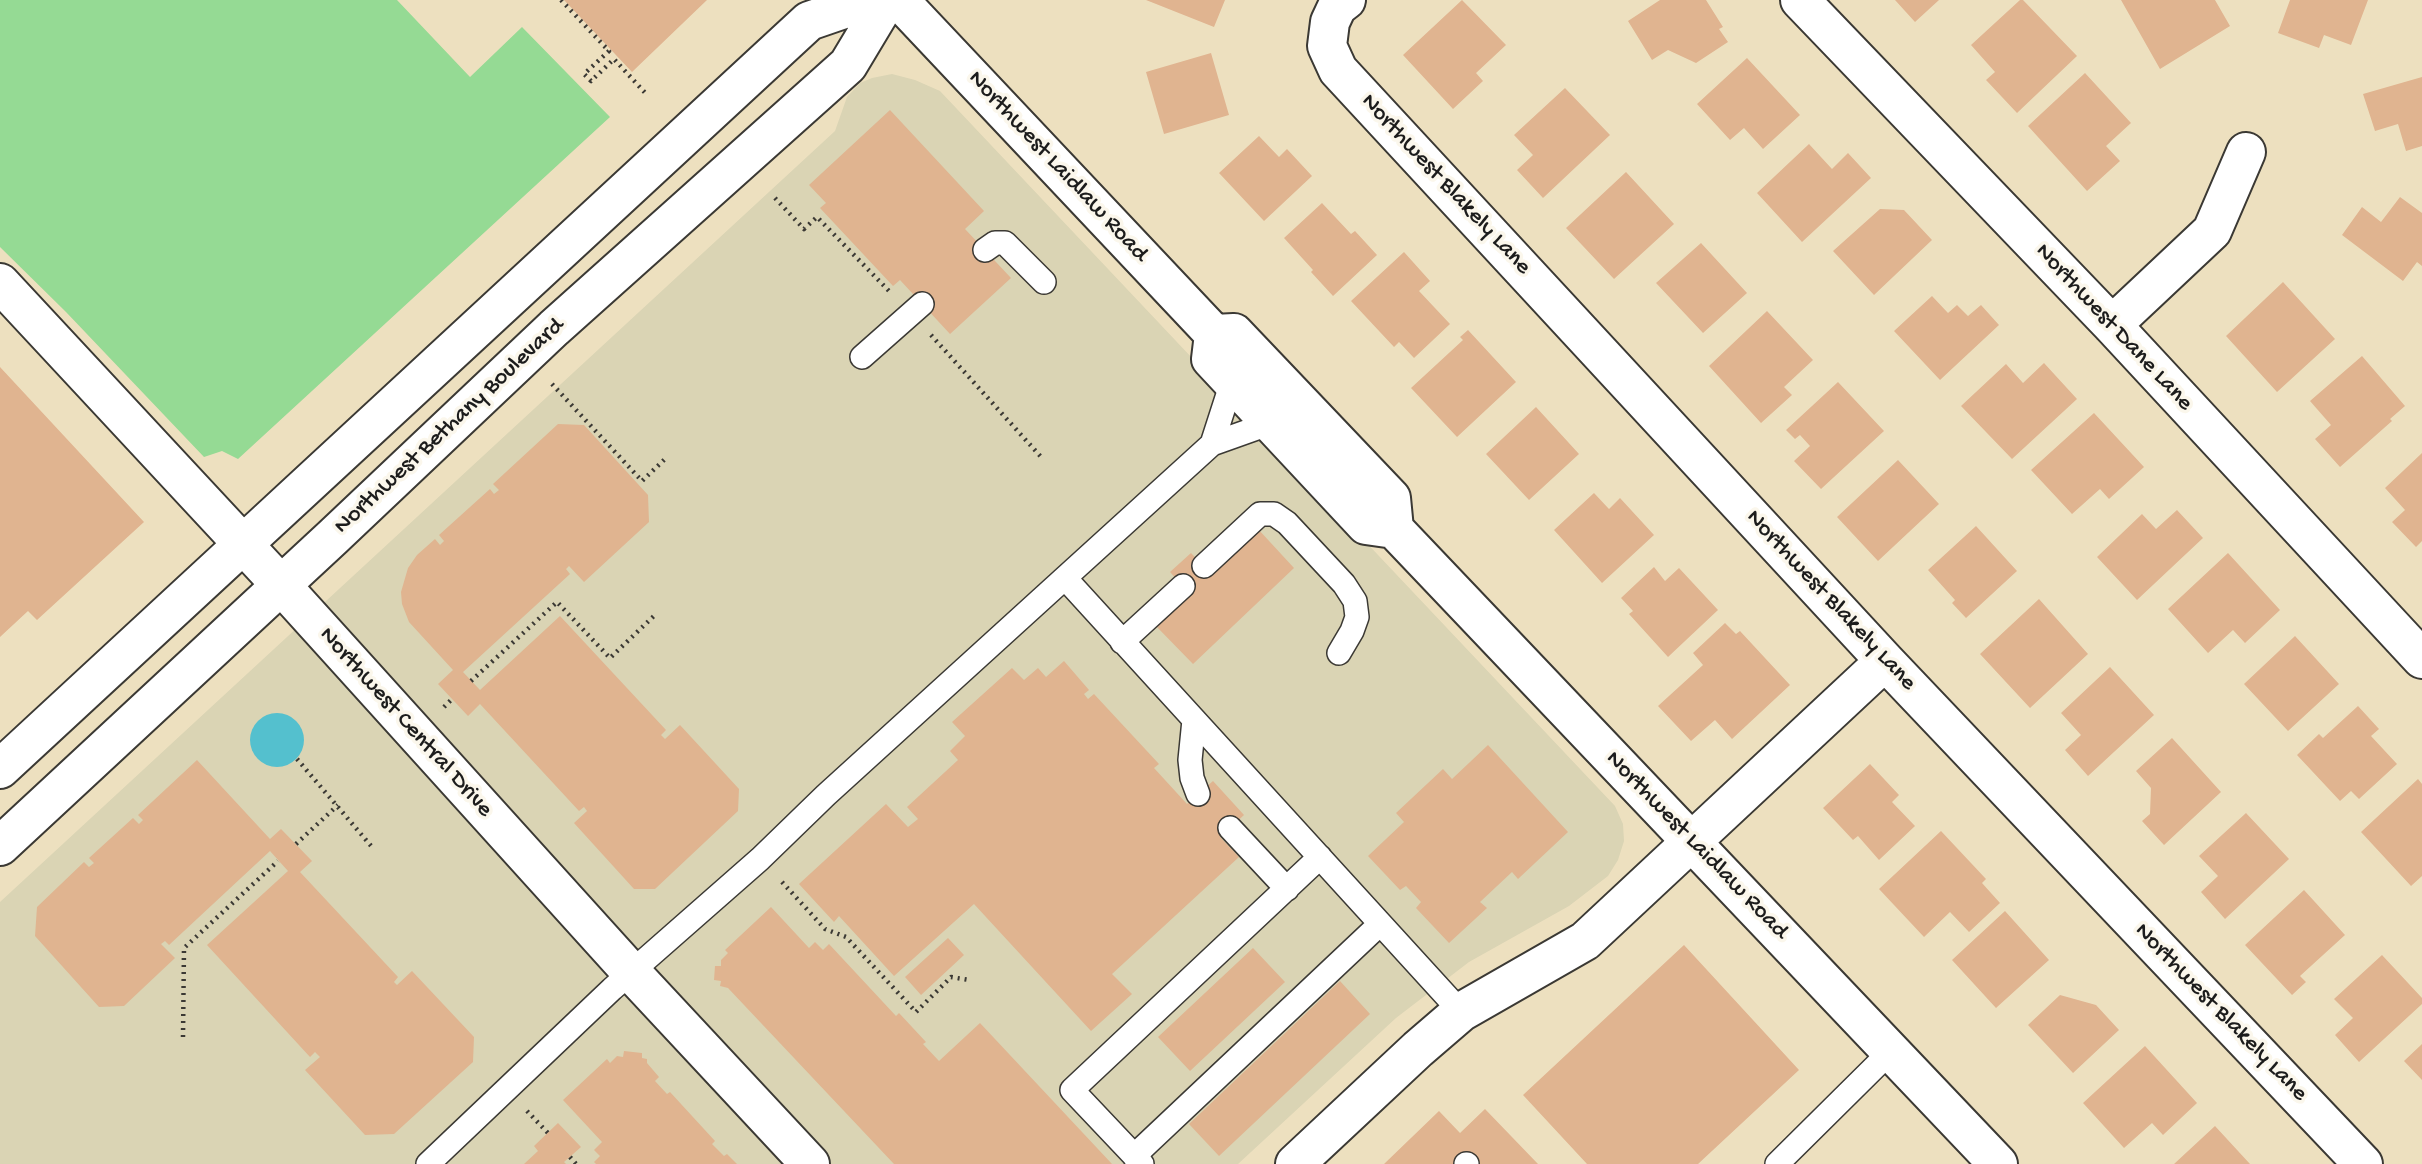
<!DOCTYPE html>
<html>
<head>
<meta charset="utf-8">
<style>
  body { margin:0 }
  canvas { display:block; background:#ede0bf }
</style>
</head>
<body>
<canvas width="2422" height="1164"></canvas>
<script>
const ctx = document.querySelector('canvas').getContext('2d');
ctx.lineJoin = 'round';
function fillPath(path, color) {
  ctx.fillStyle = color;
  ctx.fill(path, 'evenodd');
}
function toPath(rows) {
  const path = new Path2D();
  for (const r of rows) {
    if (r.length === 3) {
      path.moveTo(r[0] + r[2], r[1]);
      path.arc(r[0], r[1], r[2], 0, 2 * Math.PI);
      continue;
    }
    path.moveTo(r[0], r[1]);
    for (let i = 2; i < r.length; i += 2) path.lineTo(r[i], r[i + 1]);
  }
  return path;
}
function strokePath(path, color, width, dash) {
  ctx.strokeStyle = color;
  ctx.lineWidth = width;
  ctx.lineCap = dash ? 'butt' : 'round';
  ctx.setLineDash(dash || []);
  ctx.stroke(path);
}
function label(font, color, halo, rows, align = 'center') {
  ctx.font = font + ' "Gochi Hand",sans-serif';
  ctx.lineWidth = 7;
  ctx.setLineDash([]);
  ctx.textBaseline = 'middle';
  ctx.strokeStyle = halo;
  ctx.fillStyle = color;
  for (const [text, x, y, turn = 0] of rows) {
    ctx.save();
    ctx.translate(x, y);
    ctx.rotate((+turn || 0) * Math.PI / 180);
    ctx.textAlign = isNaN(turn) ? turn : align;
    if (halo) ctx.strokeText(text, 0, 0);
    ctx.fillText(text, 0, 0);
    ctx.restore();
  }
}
const built = toPath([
  [892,74,915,80,940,91,1615,806,1623,824,1624,841,1618,860,1608,876,1569,906,1469,962,1396,1018,1238,1164,0,1164,0,902,835,131,847,97,860,83,872,78]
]);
const green = toPath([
  [0,0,397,0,470,77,522,27,610,117,238,459,222,451,204,457,66,312,0,247]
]);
const water = toPath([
  [277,740,27]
]);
const building = toPath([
  [564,0,707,0,632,72],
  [1146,0,1225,0,1214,27],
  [1462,0,1506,45,1476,73,1483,81,1453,109,1403,55],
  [1660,0,1706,0,1723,27,1719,29,1728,42,1696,63,1668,50,1652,60,1628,21],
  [1895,0,1939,0,1915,22],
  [2020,0,2023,0,2077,56,2017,113,1986,80,1995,72,1971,45],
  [2121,0,2215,0,2230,26,2160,69],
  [2290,0,2368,0,2351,45,2324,35,2319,48,2278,33],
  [1211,53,1229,115,1164,134,1146,72],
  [1747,58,1800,115,1763,149,1744,128,1730,140,1697,104],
  [2085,73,2131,123,2106,146,2120,161,2087,191,2028,126],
  [2422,77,2422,146,2406,151,2398,124,2375,131,2363,94],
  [1565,88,1610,135,1543,198,1517,170,1533,155,1514,135],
  [890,110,984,211,965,229,1011,278,950,334,900,280,893,286,820,208,826,203,809,185],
  [1259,136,1279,157,1287,149,1312,176,1264,221,1219,173],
  [1809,144,1832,169,1848,153,1871,178,1802,242,1757,193],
  [1626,172,1674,224,1614,279,1566,228],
  [2400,197,2422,213,2422,266,2417,262,2403,281,2342,235,2362,207,2381,222],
  [1322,203,1351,234,1355,231,1377,255,1333,296,1311,272,1313,270,1284,238],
  [1880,209,1904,210,1932,240,1874,295,1833,251],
  [1701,243,1747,293,1703,333,1656,283],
  [1404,252,1430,281,1419,291,1450,324,1414,358,1399,342,1394,347,1351,301],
  [2283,282,2335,339,2277,392,2226,336],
  [1932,296,1948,313,1957,305,1968,316,1981,305,1999,325,1940,380,1894,331],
  [1767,311,1813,360,1784,387,1792,395,1761,423,1709,366],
  [1468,330,1516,382,1457,437,1411,388,1463,340,1460,337],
  [2362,356,2405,406,2390,419,2392,421,2340,467,2315,439,2331,425,2310,401],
  [2044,363,2077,399,2012,459,1961,406,2006,364,2023,383],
  [0,367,144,522,37,620,28,611,0,637],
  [1838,382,1884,431,1821,489,1794,461,1810,446,1800,435,1795,439,1786,430],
  [1536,407,1579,454,1529,500,1486,454],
  [2094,413,2144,467,2109,499,2100,489,2072,514,2031,470],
  [558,424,584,425,648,495,649,522,584,582,569,566,566,569,570,574,463,672,480,690,560,616,666,730,661,735,665,739,680,725,739,789,738,811,655,889,634,889,574,823,587,811,584,807,579,811,480,704,468,716,438,684,453,670,409,622,402,604,401,592,408,568,417,555,435,539,440,545,444,541,439,535,490,489,494,494,499,490,493,484],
  [2422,453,2422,541,2416,547,2392,522,2405,510,2385,488],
  [1898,460,1939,504,1878,561,1837,517],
  [1594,493,1609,509,1620,498,1654,535,1602,583,1554,530],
  [2177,510,2203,538,2137,600,2097,557,2142,514,2156,529],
  [1976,526,2017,571,1966,618,1952,603,1955,600,1928,570],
  [1258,529,1294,568,1193,664,1155,625,1189,593,1170,572,1191,553,1211,574],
  [2228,553,2280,610,2245,643,2233,630,2208,653,2168,609],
  [1654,567,1665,581,1679,568,1718,610,1668,657,1629,614,1633,611,1621,598],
  [2039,599,2088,654,2030,708,1980,654],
  [1725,623,1736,634,1740,631,1790,685,1732,739,1715,720,1691,741,1658,706,1703,665,1693,653],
  [2295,636,2339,684,2288,731,2244,684],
  [1064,661,1089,690,1084,694,1088,699,1094,694,1159,764,1154,768,1187,804,1213,781,1244,815,1220,837,1239,857,1112,974,1132,994,1091,1031,974,904,894,976,839,916,834,922,799,884,886,804,908,827,918,819,907,807,958,760,950,751,965,736,952,722,1012,668,1024,680,1038,668,1046,677],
  [2110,667,2154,715,2088,776,2065,750,2081,735,2061,713],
  [2358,706,2379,729,2371,736,2397,764,2359,799,2351,791,2340,801,2297,755,2319,734,2323,738],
  [2172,738,2221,792,2164,845,2142,821,2150,814,2151,788,2136,771],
  [1488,745,1568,832,1518,879,1512,872,1480,902,1487,908,1449,943,1416,908,1421,902,1406,886,1400,890,1368,856,1404,822,1396,813,1443,769,1452,779],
  [197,760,270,839,281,829,312,861,300,872,398,977,394,982,397,985,412,971,474,1037,473,1062,394,1134,365,1135,305,1070,320,1057,315,1052,310,1057,207,945,288,871,270,851,169,945,165,941,161,944,175,958,124,1006,99,1007,35,936,37,907,84,862,89,867,94,863,89,858,133,818,139,824,143,820,138,815],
  [1870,764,1899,795,1892,802,1915,826,1879,860,1858,836,1853,840,1823,808],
  [2418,779,2422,784,2422,876,2411,886,2361,832],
  [2246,813,2289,859,2225,919,2201,892,2218,876,2199,856],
  [1941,831,1986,879,1982,883,2000,903,1969,932,1950,912,1924,937,1879,889],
  [2304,890,2345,935,2300,976,2306,982,2292,995,2245,945],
  [771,907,809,948,815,942,823,950,829,944,896,1016,899,1013,926,1042,923,1044,939,1061,980,1023,1112,1164,894,1164,728,988,720,986,721,981,714,980,715,966,721,966,721,960,728,953,725,950],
  [2005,911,2049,960,1996,1008,1952,960],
  [948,938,964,955,921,995,905,977],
  [1684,945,1799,1070,1698,1164,1587,1164,1523,1095],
  [1253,948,1285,982,1190,1071,1158,1037],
  [2382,955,2422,998,2422,1004,2359,1062,2335,1035,2353,1018,2334,999],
  [1340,981,1370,1014,1219,1156,1189,1124],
  [2060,995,2096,1005,2119,1030,2073,1073,2028,1025],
  [2422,1044,2422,1080,2404,1061],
  [2145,1046,2197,1103,2163,1135,2152,1123,2124,1148,2083,1103],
  [624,1051,642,1053,642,1058,647,1059,647,1063,659,1077,655,1081,667,1094,670,1092,715,1141,712,1144,724,1156,727,1154,737,1164,596,1164,594,1162,600,1156,594,1150,602,1142,563,1100,607,1059,610,1063,617,1056,623,1057],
  [1485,1109,1538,1164,1384,1164,1439,1111,1460,1133],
  [558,1123,581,1147,564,1162,566,1164,524,1164,538,1151,534,1146],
  [2215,1126,2250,1164,2174,1164]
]);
const path = toPath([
  [561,0,609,51,584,74,591,81,614,59,648,96],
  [775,198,804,229,817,217,891,293],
  [931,335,1042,458],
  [552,384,642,481,666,458],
  [471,681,557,602,610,658,657,613],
  [444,707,452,699],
  [297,759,372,847],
  [296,844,338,805],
  [782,882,825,929,846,937,916,1012,951,977,969,980],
  [183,1037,184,948,278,861],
  [527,1111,548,1133],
  [570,1157,576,1164]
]);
const lane = toPath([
  [985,250,995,243,1005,243,1044,282],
  [862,357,922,304],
  [1212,444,1232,382],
  [1204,566,1260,514,1274,514,1287,523,1344,584,1355,601,1357,617,1352,631,1339,653],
  [1065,578,1461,1012],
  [1122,642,1183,586],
  [1194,720,1190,760,1192,778,1198,794],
  [1230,828,1287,889],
  [1134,1156,1380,924],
  [428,1164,612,989,760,859,826,795,1212,444,1271,423],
  [1142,1164,1072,1090,1320,857],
  [1466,1164,1467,1164],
  [1777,1164,1891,1051]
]);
const street = toPath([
  [1346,0,1337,7,1330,22,1327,46,1338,70,1885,661,2363,1164],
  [1800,0,2112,325,2422,659],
  [0,283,281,585,631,972,810,1164],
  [2112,325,2212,231,2246,152],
  [1295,1164,1418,1049,1461,1012,1585,941,1885,661]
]);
const secondary = toPath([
  [899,0,1214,334],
  [1214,334,1211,359,1366,525,1394,529,1998,1164],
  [1214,334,1234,333,1391,498,1394,529],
  [0,769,809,21,870,0],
  [0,846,333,537,554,328,848,65,887,0]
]);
const streetNames = [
  ["Northwest Laidlaw Road",1057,167,47],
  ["Northwest Blakely Lane",1445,185,47],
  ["Northwest Dane Lane",2113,328,47],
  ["Northwest Bethany Boulevard",450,427,-43],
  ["Northwest Blakely Lane",1830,601,47],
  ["Northwest Central Drive",405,723,48],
  ["Northwest Laidlaw Road",1696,846,46],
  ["Northwest Blakely Lane",2220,1013,46]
];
fillPath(built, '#dad4b4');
fillPath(green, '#95da94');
fillPath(water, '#54c0ce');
fillPath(building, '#e0b490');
strokePath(lane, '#3b3934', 26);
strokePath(street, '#3b3934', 42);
strokePath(secondary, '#3b3934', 42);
strokePath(path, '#3b3934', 4.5, [2, 5]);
strokePath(lane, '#fff', 23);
strokePath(street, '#fff', 38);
strokePath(secondary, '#fff', 38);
label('24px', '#1c1c1c', '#fbf7ec', streetNames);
</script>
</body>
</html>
